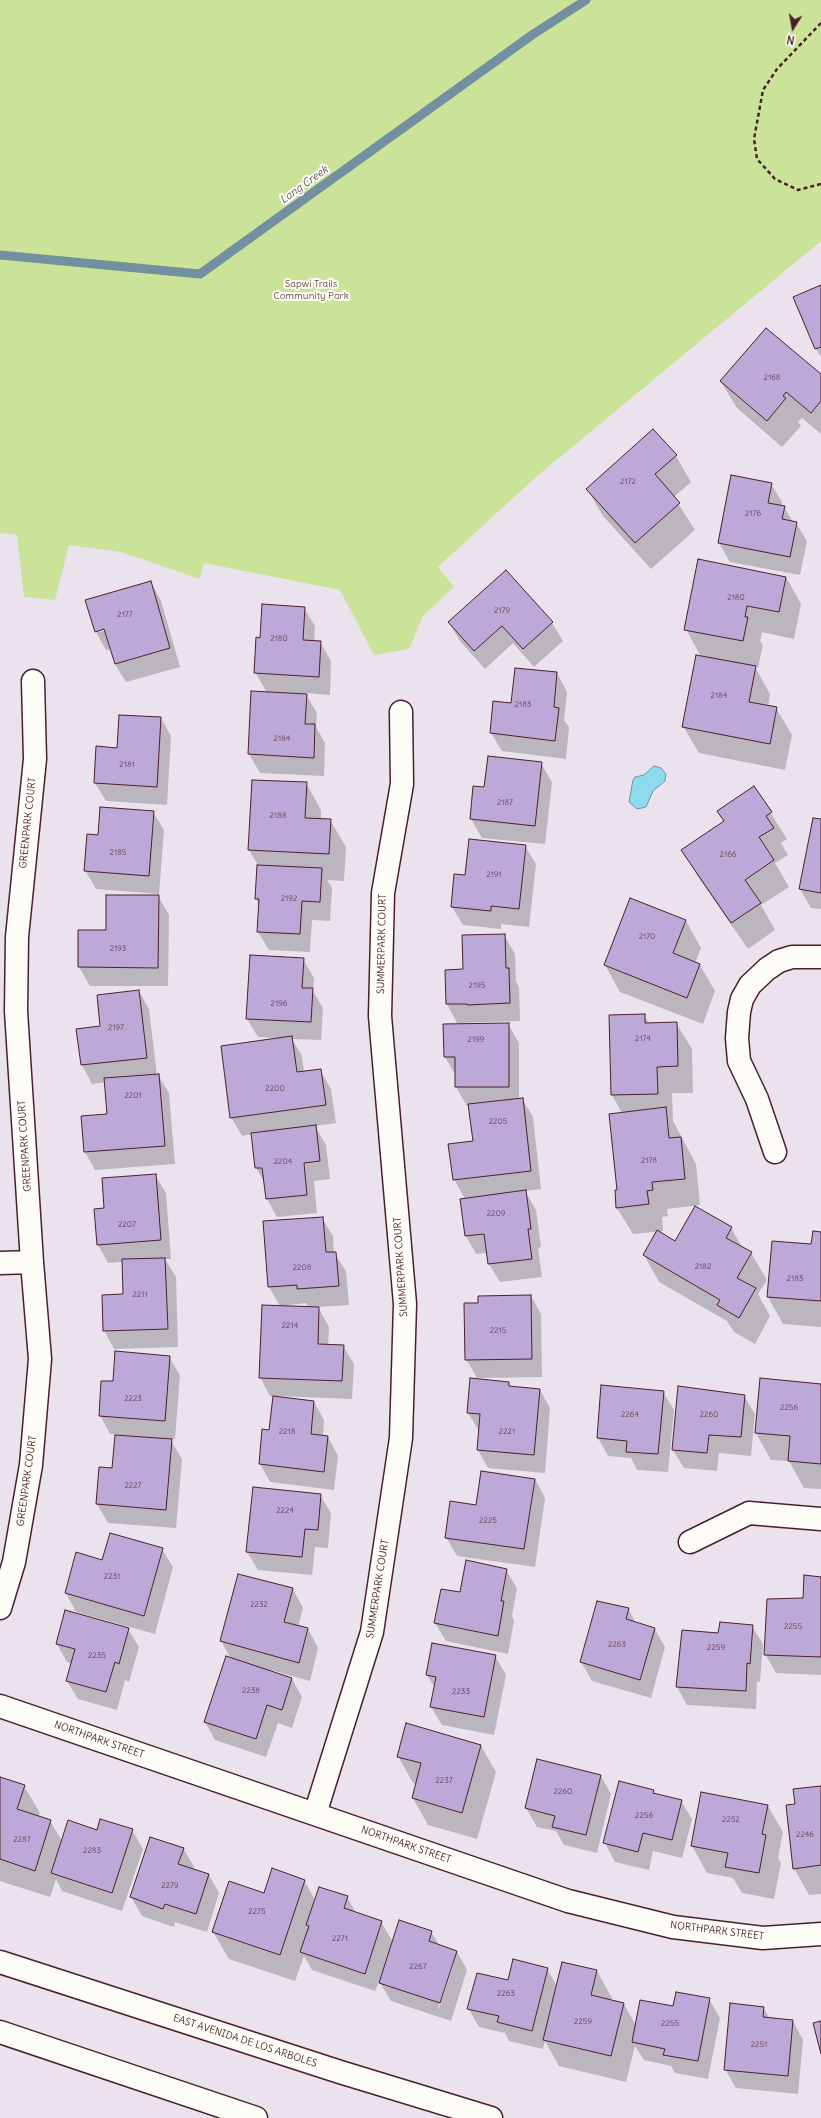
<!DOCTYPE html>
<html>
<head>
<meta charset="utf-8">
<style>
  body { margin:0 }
  #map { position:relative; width:821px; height:2118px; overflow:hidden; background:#eae3ee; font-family:Delius,sans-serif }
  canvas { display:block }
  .north { position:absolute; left:773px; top:8px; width:40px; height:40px; -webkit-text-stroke:3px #fdfcf7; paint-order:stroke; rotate:191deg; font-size:11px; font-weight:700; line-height:16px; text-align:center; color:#4a1f2b }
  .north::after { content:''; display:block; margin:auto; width:14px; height:18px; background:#4a1f2b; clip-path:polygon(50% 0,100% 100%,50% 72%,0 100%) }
</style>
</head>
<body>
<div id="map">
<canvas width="821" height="2118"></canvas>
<div class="north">N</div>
</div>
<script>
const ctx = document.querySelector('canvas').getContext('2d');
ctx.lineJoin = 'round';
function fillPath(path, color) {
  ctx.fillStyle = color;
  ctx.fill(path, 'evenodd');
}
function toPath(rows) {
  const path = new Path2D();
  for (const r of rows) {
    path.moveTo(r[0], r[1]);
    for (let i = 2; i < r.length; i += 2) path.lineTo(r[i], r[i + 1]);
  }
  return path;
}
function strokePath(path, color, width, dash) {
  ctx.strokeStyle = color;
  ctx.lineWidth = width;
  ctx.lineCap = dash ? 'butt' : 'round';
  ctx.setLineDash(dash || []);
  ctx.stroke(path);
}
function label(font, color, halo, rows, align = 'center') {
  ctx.font = font + ' Delius,sans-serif';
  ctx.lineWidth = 4;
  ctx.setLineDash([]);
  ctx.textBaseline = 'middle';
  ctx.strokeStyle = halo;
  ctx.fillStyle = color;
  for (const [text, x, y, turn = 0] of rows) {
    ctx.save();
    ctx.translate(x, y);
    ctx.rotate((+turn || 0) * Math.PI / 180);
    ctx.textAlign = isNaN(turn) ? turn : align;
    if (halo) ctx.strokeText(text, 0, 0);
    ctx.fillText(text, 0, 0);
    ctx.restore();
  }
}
const green = toPath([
  [0,0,821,0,821,241,536,477,438,567,454,587,423,616,409,649,374,655,340,590,204,563,200,579,121,552,69,545,55,600,24,597,17,535,0,533]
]);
const water = toPath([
  [654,766,661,768,666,774,665,781,653,791,646,807,637,809,629,802,633,780,635,777,644,775,654,766]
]);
const shadow = toPath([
  [821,286,821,357,816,349],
  [821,375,821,434,802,418,798,422,801,426,782,447,737,408,721,382],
  [676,456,691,482,674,497,695,530,651,569,603,516,587,489],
  [732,476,771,484,782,502,781,506,784,507,793,522,796,523,807,541,800,575,730,562,719,543],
  [786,577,801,604,794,639,762,632,760,641,763,645,758,667,755,667,770,694,768,707,776,708,792,735,785,770,699,753,683,726,701,657,686,629],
  [151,582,161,601,180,667,126,682,115,664,111,649,106,650,96,632,87,600],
  [109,627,109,629,99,632,99,630],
  [304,608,315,626,314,642,320,642,331,661,330,695,305,693,317,713,316,727,325,743,324,776,260,773,249,754,252,692,267,693,255,672,261,639],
  [449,623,552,623,563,641,534,667,513,643,485,669,460,641],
  [557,673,567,692,564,720,569,727,566,759,502,751,491,733,512,704],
  [161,718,171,736,167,805,106,801,95,783,118,749],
  [541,763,552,782,545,844,482,838,471,819,474,787,485,788],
  [306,783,321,810,321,820,330,820,346,847,344,881,327,880,332,888,330,921,312,920,310,952,269,950,258,932,260,905,256,899,258,865,249,850],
  [754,787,787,839,781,843,788,855,775,863,789,887,761,905,775,930,748,949,698,877,683,850,724,822,718,811],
  [153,812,164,830,159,894,96,889,85,870],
  [821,820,821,909,811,908,800,889],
  [525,846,536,864,529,927,501,924,501,929,463,925,452,907,466,876],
  [158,896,169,915,168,986,90,986,79,967,79,931,107,932],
  [631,900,686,921,701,948,695,963,700,965,715,991,703,1024,620,992,605,965],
  [504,935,515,954,516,981,519,987,520,1021,457,1023,447,1004,446,971,464,970],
  [303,959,314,978,313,991,323,1008,321,1040,292,1039,302,1056,304,1072,320,1070,331,1089,336,1123,315,1126,326,1145,330,1179,314,1181,317,1213,277,1217,267,1199,265,1183,256,1168,252,1134,242,1136,231,1117,277,1038,258,1037,247,1019],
  [139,991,149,1009,157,1075,158,1075,169,1093,175,1164,95,1170,85,1152,108,1115,106,1082,92,1084,82,1065,77,1030,101,1027],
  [644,1015,649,1023,676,1023,692,1049,693,1093,672,1093,673,1121,696,1164,700,1205,667,1209,668,1216,662,1217,663,1231,633,1234,617,1208,622,1113,612,1095],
  [508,1024,519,1043,519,1099,522,1099,533,1117,541,1189,525,1191,536,1210,541,1247,538,1248,542,1277,500,1282,489,1264,488,1253,476,1254,466,1236,465,1199,454,1179,474,1142,470,1106,467,1106,456,1087,456,1076,445,1057,444,1025],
  [155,1175,166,1193,171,1259,165,1259,176,1277,178,1347,114,1349,104,1330,124,1295,123,1262,108,1263,98,1245,105,1209],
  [322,1218,333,1236,334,1253,346,1271,349,1305,318,1307,329,1327,328,1345,343,1346,354,1364,352,1399,278,1396,278,1398,314,1402,324,1420,323,1437,328,1437,338,1456,334,1490,270,1482,260,1464,270,1431,274,1396,270,1396,260,1377,309,1308,306,1303,280,1306,269,1287],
  [731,1228,743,1249,751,1253,767,1280,758,1294,770,1316,755,1344,734,1332,727,1321,659,1282,644,1255,676,1242],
  [821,1233,821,1327,783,1324,768,1297,773,1242,812,1245],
  [531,1296,541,1314,542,1377,477,1378,466,1359],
  [169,1357,180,1375,175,1439,170,1439,182,1459,176,1528,108,1523,97,1504,113,1469,116,1434,110,1434,100,1415],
  [508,1383,511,1387,540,1390,550,1408,545,1473,488,1468,478,1450,479,1431,468,1413],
  [821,1384,821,1489,804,1488,789,1461,771,1460,756,1433],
  [663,1392,674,1410,668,1472,637,1470,631,1458,608,1456,598,1438],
  [744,1396,755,1414,751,1456,719,1453,717,1471,684,1468,673,1450],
  [535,1479,545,1498,535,1567,457,1556,446,1537],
  [320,1495,331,1513,328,1548,315,1547,312,1575,258,1570,247,1552],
  [162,1549,173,1567,155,1634,76,1612,66,1593,77,1554,103,1561],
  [506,1570,517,1588,512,1616,514,1621,508,1654,446,1641,435,1623,461,1593],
  [238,1575,293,1589,303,1608,298,1627,308,1629,318,1648,310,1681,271,1670,270,1672,292,1679,302,1697,292,1728,278,1723,266,1757,215,1740,205,1722,231,1659,221,1641],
  [821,1578,821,1675,776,1673,765,1654],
  [628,1609,636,1623,654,1628,665,1647,651,1698,592,1681,581,1662],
  [752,1626,763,1644,760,1682,757,1681,756,1709,687,1705,677,1687,719,1634],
  [128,1629,139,1647,129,1682,125,1680,117,1710,78,1699,67,1681,72,1664,67,1662,57,1644],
  [495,1656,506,1675,494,1735,442,1725,431,1707,435,1688,427,1675],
  [481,1746,496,1772,477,1839,428,1825,413,1798,417,1784,413,1783,398,1756],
  [601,1776,611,1794,597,1853,564,1845,556,1831,537,1827,526,1808],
  [0,1778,24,1786,40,1813,38,1817,50,1821,62,1841,98,1831,132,1830,143,1849,122,1911,62,1891,56,1879,50,1897,0,1881],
  [821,1787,821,1894,809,1895,794,1868,796,1805],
  [653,1791,655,1794,681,1801,692,1819,682,1858,653,1851,649,1870,615,1862,605,1843],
  [768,1806,783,1832,778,1858,781,1863,774,1899,742,1893,733,1878,707,1873,692,1846],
  [183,1848,194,1867,193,1870,209,1875,219,1893,207,1932,175,1922,174,1927,142,1916,131,1897],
  [304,1880,315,1900,347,1897,356,1913,381,1922,393,1942,431,1932,440,1946,457,1952,467,1970,451,2021,391,2001,379,1981,375,1991,312,1970,304,1956,295,1981,229,1959,213,1932,264,1894],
  [452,1964,454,1964,439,2008,438,2008],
  [547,1969,557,1986,597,1971,612,1998,611,2001,624,2004,636,2026,674,2007,709,1999,720,2018,708,2079,675,2073,671,2066,644,2060,635,2046,626,2082,559,2066,545,2041,543,2049,509,2041,505,2033,479,2027,468,2008,508,1982],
  [763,2007,770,2019,793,2021,803,2040,798,2094,736,2088,725,2069]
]);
const stream = toPath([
  [0,255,200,274,532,35,586,0]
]);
const building = toPath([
  [821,285,821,347,815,349,793,297,821,285],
  [766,328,821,374,821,401,811,413,786,392,783,396,786,398,767,421,720,381,766,328],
  [653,429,677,455,655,474,680,503,635,543,586,489,653,429],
  [731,475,772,483,768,503,785,506,782,519,797,522,790,557,718,543,731,475],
  [698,559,786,577,779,612,747,606,745,617,748,617,743,641,684,630,698,559],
  [506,570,553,622,523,649,502,626,474,651,448,622,506,570],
  [151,581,170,648,115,664,104,629,95,632,85,600,151,581],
  [262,604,305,607,303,640,321,641,319,677,254,673,256,637,260,638,262,604],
  [696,655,756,666,749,702,777,707,770,744,682,727,696,655],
  [515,668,557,672,554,707,559,708,555,741,490,733,493,701,511,703,515,668],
  [251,691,307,694,305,724,315,724,314,758,248,754,251,691],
  [119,715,161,717,157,787,94,783,96,746,117,748,119,715],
  [488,756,542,762,535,826,470,819,473,786,484,787,488,756],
  [252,780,307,782,305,818,331,819,329,854,248,850,252,780],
  [754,786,772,812,766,816,774,828,759,837,774,860,745,880,761,903,731,923,681,850,724,821,717,811,754,786],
  [100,807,154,811,149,876,84,871,87,834,98,835,100,807],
  [813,818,821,819,821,893,799,889,813,818],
  [469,839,526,845,519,909,491,906,491,911,451,907,454,874,465,875,469,839],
  [257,865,322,868,320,902,302,901,300,934,257,932,259,899,255,899,257,865],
  [106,895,159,895,158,968,78,967,78,930,106,930,106,895],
  [630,898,686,920,673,953,700,964,687,998,604,965,630,898],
  [505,934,506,968,509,968,510,1003,467,1005,467,1004,446,1004,445,970,463,969,462,935,505,934],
  [250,955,304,958,302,988,313,988,311,1022,246,1019,250,955],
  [139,990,147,1058,81,1065,76,1029,100,1026,97,995,139,990],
  [645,1014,645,1023,677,1022,678,1066,657,1067,658,1094,611,1095,609,1015,645,1014],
  [509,1023,509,1087,455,1087,455,1057,444,1057,443,1024,509,1023],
  [292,1036,297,1072,321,1069,326,1105,230,1118,221,1046,292,1036],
  [159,1074,165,1146,84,1152,81,1116,107,1114,104,1078,159,1074],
  [523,1098,531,1171,453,1180,448,1144,473,1141,468,1104,523,1098],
  [666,1107,669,1138,681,1137,685,1179,652,1182,653,1190,647,1191,649,1204,616,1208,615,1190,617,1190,609,1114,666,1107],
  [316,1125,320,1161,304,1163,307,1195,266,1199,262,1168,255,1168,251,1133,316,1125],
  [156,1174,161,1240,97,1245,94,1209,104,1208,102,1178,156,1174],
  [526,1190,531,1229,528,1229,532,1259,488,1264,484,1234,465,1236,460,1199,526,1190],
  [695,1206,732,1227,726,1238,752,1252,737,1278,756,1288,739,1318,717,1305,720,1300,643,1255,657,1230,675,1241,695,1206],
  [323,1217,326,1252,336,1252,339,1286,297,1289,297,1285,268,1287,263,1221,323,1217],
  [813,1231,821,1232,821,1301,767,1297,772,1241,811,1244,813,1231],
  [165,1258,168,1329,103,1331,102,1295,123,1294,122,1259,165,1258],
  [531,1295,532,1359,465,1360,464,1303,478,1303,478,1296,531,1295],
  [262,1305,319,1307,318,1344,344,1345,342,1381,259,1378,262,1305],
  [115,1351,170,1356,165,1421,99,1416,101,1381,113,1381,115,1351],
  [470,1378,509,1382,509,1386,540,1389,534,1455,477,1450,480,1414,467,1413,470,1378],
  [760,1378,821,1384,821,1464,788,1461,790,1436,755,1433,760,1378],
  [601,1385,664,1391,658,1454,626,1452,627,1441,597,1438,601,1385],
  [678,1386,745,1395,741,1437,709,1435,707,1453,672,1450,678,1386],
  [273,1396,314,1401,311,1434,328,1436,324,1472,259,1464,262,1429,269,1430,273,1396],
  [115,1435,172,1439,166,1510,96,1504,99,1467,112,1468,115,1435],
  [481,1471,535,1479,524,1549,445,1538,450,1501,476,1505,481,1471],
  [253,1487,321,1494,318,1530,305,1529,302,1557,246,1552,253,1487],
  [110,1533,163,1548,144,1616,65,1593,76,1552,102,1560,110,1533],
  [466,1560,507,1569,501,1601,504,1601,498,1636,434,1623,441,1589,460,1592,466,1560],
  [238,1574,293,1588,284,1622,308,1628,299,1663,220,1641,238,1574],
  [804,1575,821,1577,821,1657,764,1655,767,1599,803,1598,804,1575],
  [597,1601,629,1608,626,1619,655,1628,640,1680,580,1662,597,1601],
  [65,1610,129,1628,119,1664,115,1662,106,1692,66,1681,75,1649,56,1644,65,1610],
  [720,1622,753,1625,750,1664,747,1663,746,1691,676,1687,682,1630,718,1633,720,1622],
  [432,1643,496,1655,484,1717,430,1707,436,1677,426,1675,432,1643],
  [226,1656,292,1678,282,1710,267,1705,256,1739,204,1722,226,1656],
  [406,1723,481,1745,462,1813,412,1798,421,1763,397,1757,406,1723],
  [537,1759,601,1775,586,1835,552,1827,555,1816,525,1808,537,1759],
  [0,1777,25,1785,17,1809,51,1820,35,1871,0,1859,0,1777],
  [619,1781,654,1790,653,1793,682,1800,672,1840,643,1833,638,1852,603,1843,619,1781],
  [821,1786,821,1865,793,1869,786,1805,795,1804,793,1789,821,1786],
  [701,1792,768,1805,762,1834,766,1835,759,1873,725,1867,728,1853,691,1846,701,1792],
  [100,1819,133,1829,112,1893,51,1873,68,1820,97,1830,100,1819],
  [150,1837,184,1848,178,1864,209,1874,196,1914,165,1904,163,1909,130,1897,150,1837],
  [272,1868,305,1880,280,1955,212,1932,229,1881,264,1893,272,1868],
  [319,1887,348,1896,344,1908,382,1921,365,1974,300,1952,309,1926,306,1925,319,1887],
  [399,1920,432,1931,429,1941,457,1951,440,2003,379,1983,399,1920],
  [513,1959,548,1968,532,2031,497,2022,499,2016,467,2009,477,1973,508,1980,513,1959],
  [562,1962,597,1970,591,1995,624,2003,611,2056,543,2040,562,1962],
  [676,1992,710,1998,698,2061,663,2055,665,2049,632,2042,640,2000,673,2006,676,1992],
  [730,2003,764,2007,763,2017,793,2020,788,2076,724,2070,730,2003],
  [821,2021,821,2054,813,2023,821,2021]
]);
const path = toPath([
  [821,23,777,69,763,90,754,139,757,159,775,179,798,190,821,184]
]);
const minor = toPath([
  [775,1152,757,1099,739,1061,737,1038,739,1012,742,999,750,985,767,969,779,961,792,957,821,957],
  [0,1263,32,1262],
  [690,1542,749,1513,821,1519],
  [0,1608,14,1562,31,1465,40,1359,32,1262,16,1011,17,937,35,759,33,681],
  [0,1706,568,1901,673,1927,763,1938,821,1934],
  [315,1814,372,1632,401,1438,405,1304,380,1016,383,893,402,784,401,712]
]);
const secondary = toPath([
  [0,1962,340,2072,491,2118],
  [0,2032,256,2118]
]);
const numberNames = [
  ["2168",772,378],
  ["2172",628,482],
  ["2176",753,514],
  ["2180",736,598],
  ["2179",502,611],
  ["2177",125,615],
  ["2180",279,639],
  ["2184",719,696],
  ["2183",523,705],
  ["2184",282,739],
  ["2181",127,765],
  ["2187",505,803],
  ["2188",278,816],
  ["2185",118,853],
  ["2166",728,855],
  ["2191",494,875],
  ["2192",289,899],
  ["2170",647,937],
  ["2193",118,949],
  ["2195",477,986],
  ["2196",279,1004],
  ["2197",116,1028],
  ["2174",643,1039],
  ["2199",476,1040],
  ["2200",275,1089],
  ["2201",133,1096],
  ["2205",498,1122],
  ["2178",649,1161],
  ["2204",283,1162],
  ["2209",496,1214],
  ["2207",127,1225],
  ["2182",703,1267],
  ["2208",302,1268],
  ["2183",795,1279],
  ["2211",140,1295],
  ["2214",290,1326],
  ["2215",498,1331],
  ["2223",133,1399],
  ["2256",789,1408],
  ["2264",630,1415],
  ["2260",709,1415],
  ["2218",287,1432],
  ["2221",507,1432],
  ["2227",133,1486],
  ["2224",285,1511],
  ["2225",488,1521],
  ["2231",112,1577],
  ["2232",259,1605],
  ["2255",793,1627],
  ["2263",617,1645],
  ["2259",716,1648],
  ["2235",97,1656],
  ["2238",251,1691],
  ["2233",461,1692],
  ["2237",444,1781],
  ["2260",563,1792],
  ["2256",644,1816],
  ["2252",731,1820],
  ["2246",805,1835],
  ["2287",22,1840],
  ["2283",92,1851],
  ["2279",170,1886],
  ["2275",257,1912],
  ["2271",340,1939],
  ["2267",418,1967],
  ["2263",506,1994],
  ["2259",583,2022],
  ["2255",670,2024],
  ["2251",759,2045]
];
const parkNames = [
  ["Sapwi Trails",311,284],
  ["Community Park",311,296]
];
const streetNames = [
  ["GREENPARK COURT",28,823,-84],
  ["SUMMERPARK COURT",382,944,-89],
  ["GREENPARK COURT",25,1146,-94],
  ["SUMMERPARK COURT",401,1267,-94],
  ["GREENPARK COURT",27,1481,-82],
  ["SUMMERPARK COURT",378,1589,-81],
  ["NORTHPARK STREET",99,1740,19],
  ["NORTHPARK STREET",406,1845,19],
  ["NORTHPARK STREET",717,1931,7],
  ["EAST AVENIDA DE LOS ARBOLES",245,2041,18]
];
const waterNames = [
  ["Lang Creek",304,185,-36]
];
fillPath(green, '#cbe398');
fillPath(water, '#8ddbec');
strokePath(water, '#72909f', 1);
fillPath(shadow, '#0003');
strokePath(stream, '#72909f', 9);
fillPath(building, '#bda9d8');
strokePath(building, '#4a1f2b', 1);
strokePath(minor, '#4a1f2b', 25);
strokePath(secondary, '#4a1f2b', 25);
strokePath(path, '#4a1f2b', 2.5, [4, 3]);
strokePath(minor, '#fdfcf7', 22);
strokePath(secondary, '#fdfcf7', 22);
label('8px', '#674256', null, numberNames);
label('10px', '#6a5046', '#fdfcf7', parkNames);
label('10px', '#4a1f2b', '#fdfcf7', streetNames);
label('italic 11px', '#5e5765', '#fdfcf7', waterNames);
</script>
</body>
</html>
